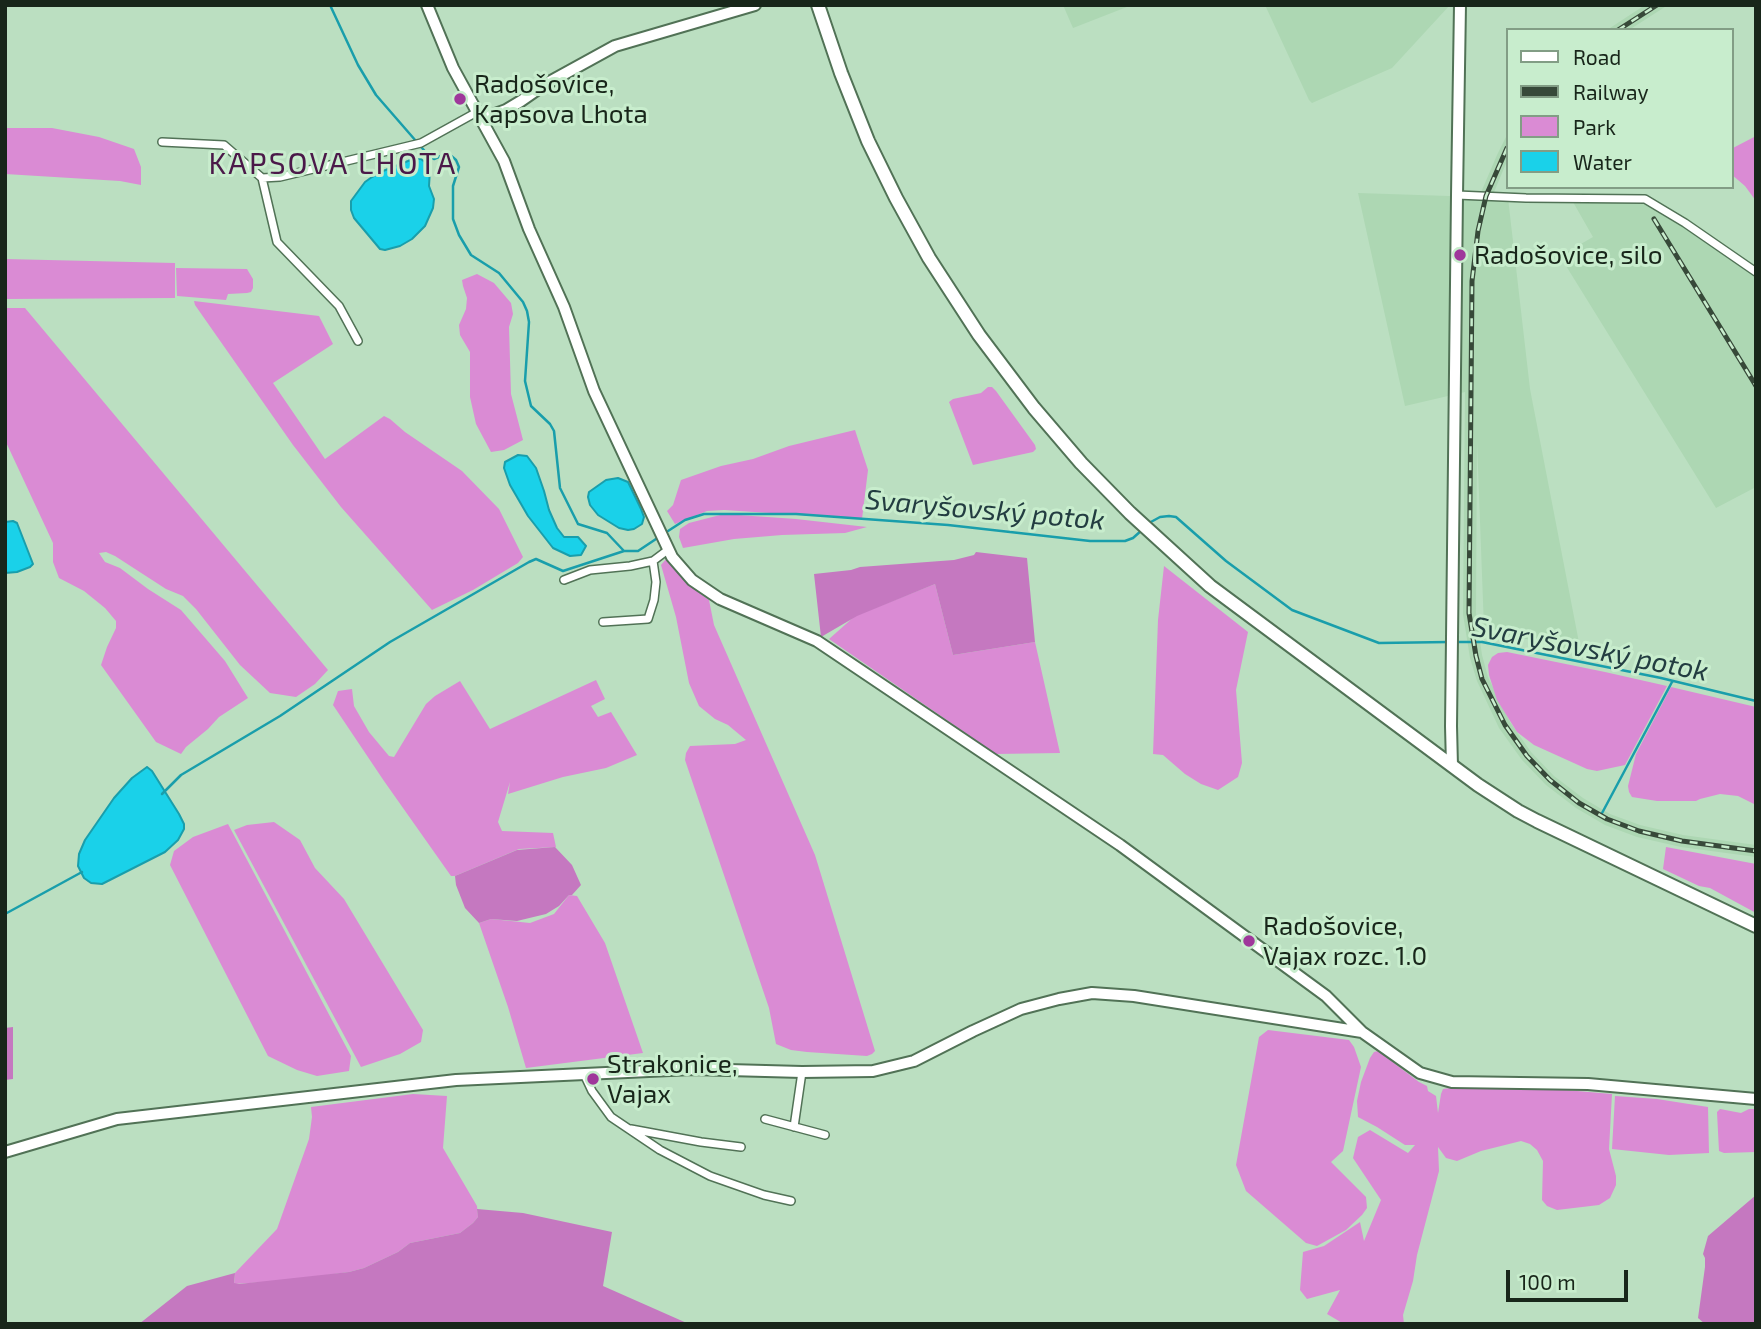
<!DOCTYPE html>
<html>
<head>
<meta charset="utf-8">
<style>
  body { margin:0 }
  #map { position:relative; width:1761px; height:1329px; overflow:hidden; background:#bbdfc1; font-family:"Exo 2",sans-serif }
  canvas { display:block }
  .frame { position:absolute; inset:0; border:7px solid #18261a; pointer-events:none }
  .legend { position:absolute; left:1506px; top:28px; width:228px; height:161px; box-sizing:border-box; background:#c8edcd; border:2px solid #829d85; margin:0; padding:9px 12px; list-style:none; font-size:21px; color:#18261a }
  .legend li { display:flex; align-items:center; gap:14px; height:35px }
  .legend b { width:35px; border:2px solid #829d85 }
  .scale { position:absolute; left:1506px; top:1270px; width:122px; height:32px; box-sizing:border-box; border:4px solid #18261a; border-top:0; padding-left:9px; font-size:21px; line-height:24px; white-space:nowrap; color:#18261a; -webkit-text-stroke:5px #c8edcd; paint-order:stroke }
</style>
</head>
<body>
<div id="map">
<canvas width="1761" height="1329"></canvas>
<div class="frame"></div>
<ul class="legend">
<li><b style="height:9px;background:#fff"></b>Road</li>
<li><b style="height:9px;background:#374939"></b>Railway</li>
<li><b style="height:19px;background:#da8bd4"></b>Park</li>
<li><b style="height:19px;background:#1ad1e9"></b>Water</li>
</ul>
<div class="scale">100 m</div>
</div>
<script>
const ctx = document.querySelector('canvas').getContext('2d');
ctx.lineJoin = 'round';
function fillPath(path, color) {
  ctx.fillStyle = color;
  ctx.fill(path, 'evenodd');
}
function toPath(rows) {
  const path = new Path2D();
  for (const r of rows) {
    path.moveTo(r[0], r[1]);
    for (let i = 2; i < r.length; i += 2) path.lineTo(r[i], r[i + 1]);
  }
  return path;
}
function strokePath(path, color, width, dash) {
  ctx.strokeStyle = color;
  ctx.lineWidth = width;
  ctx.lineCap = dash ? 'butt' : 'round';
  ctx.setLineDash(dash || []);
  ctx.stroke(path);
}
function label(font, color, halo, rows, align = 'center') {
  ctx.font = font + ' "Exo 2",sans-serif';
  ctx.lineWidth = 6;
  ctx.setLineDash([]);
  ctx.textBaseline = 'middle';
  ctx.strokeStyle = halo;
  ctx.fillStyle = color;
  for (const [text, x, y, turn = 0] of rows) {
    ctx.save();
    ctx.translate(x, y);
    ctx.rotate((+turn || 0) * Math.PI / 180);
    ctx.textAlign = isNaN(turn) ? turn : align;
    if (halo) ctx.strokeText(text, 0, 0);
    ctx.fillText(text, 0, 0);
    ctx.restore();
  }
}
const built = toPath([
  [1063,5,1132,5,1073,28],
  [1265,5,1450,5,1392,68,1312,103,1309,100],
  [1645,5,1668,5,1629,30,1607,30],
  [1507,135,1507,161,1492,197,1508,198,1530,389,1581,653,1484,628,1477,441,1476,613,1482,655,1488,677,1510,722,1531,752,1554,776,1583,798,1610,814,1640,825,1683,835,1756,845,1756,857,1681,847,1637,837,1605,825,1576,808,1546,785,1522,760,1499,728,1477,681,1470,658,1463,614,1465,392,1405,406,1358,193,1479,197,1497,155],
  [1573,202,1642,202,1756,270,1756,487,1716,508,1563,261,1554,262,1553,260,1593,237]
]);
const green = toPath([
  [5,128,52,128,99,137,134,149,141,167,141,185,120,181,5,174],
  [1756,136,1756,201,1745,186,1731,174,1731,149],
  [5,259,175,263,175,298,5,299],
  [176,268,247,269,253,279,253,288,251,292,247,293,228,294,226,300,177,296],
  [477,274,494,283,511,303,513,314,509,327,511,394,523,440,504,450,491,452,476,424,470,397,470,352,460,335,459,325,466,309,467,298,463,286,462,280],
  [194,301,319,316,333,344,273,383,325,459,384,416,390,419,405,432,462,471,499,509,523,557,518,563,473,590,432,610,341,507,293,445,195,305],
  [5,308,25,308,328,670,315,684,296,697,270,693,240,665,196,609,183,596,166,589,115,556,106,552,99,553,105,562,120,568,148,589,181,610,225,661,248,698,219,717,208,729,186,747,181,754,156,742,101,665,107,647,116,628,116,621,105,608,84,591,59,578,53,562,53,543,5,440],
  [988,387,992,387,996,391,1035,445,1036,449,1033,452,973,465,949,402,953,399,981,393],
  [855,430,868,470,862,519,724,510,707,511,675,524,667,511,673,505,681,480,721,466,753,459,789,446],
  [724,514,796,519,867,527,845,533,782,535,734,539,683,548,679,537,680,529,689,523],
  [667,558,690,586,709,600,714,625,815,855,875,1051,872,1054,867,1056,807,1052,791,1050,776,1044,769,1008,685,760,686,753,690,746,735,744,746,740,728,725,715,719,699,706,689,683,676,617,661,565],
  [1164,566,1248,632,1236,690,1242,763,1238,777,1218,790,1201,784,1185,774,1163,755,1153,754,1158,620],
  [935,584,953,655,1035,642,1060,753,996,754,829,639,855,616],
  [1507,652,1605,672,1667,686,1625,765,1597,771,1587,769,1534,745,1517,732,1497,700,1489,675,1488,665,1492,657,1498,653],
  [596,680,605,699,591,706,598,717,611,712,637,755,606,768,563,777,508,794,510,782,498,822,502,831,553,833,556,847,519,849,455,876,451,876,384,781,333,705,338,691,352,689,354,706,369,732,389,756,394,757,426,704,435,696,460,681,490,729],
  [1671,687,1756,707,1756,805,1738,796,1720,794,1700,799,1696,801,1657,801,1632,797,1629,792,1628,786,1636,754],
  [274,822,300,840,315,868,344,899,423,1030,421,1042,400,1054,361,1067,234,830,247,825],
  [228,824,351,1056,349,1071,317,1076,297,1070,268,1056,170,865,174,851,193,837],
  [1666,847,1756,864,1756,913,1710,888,1699,886,1663,869],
  [569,895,577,896,605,943,643,1053,526,1068,508,1007,479,923,491,919,530,923,554,914],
  [1268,1030,1349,1040,1354,1047,1361,1067,1343,1151,1331,1162,1366,1197,1367,1208,1362,1215,1346,1230,1317,1246,1306,1243,1246,1191,1236,1165,1259,1037],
  [1378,1051,1419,1082,1427,1086,1428,1091,1436,1096,1438,1113,1441,1094,1443,1089,1450,1088,1487,1089,1542,1088,1612,1094,1609,1149,1616,1176,1616,1185,1610,1198,1599,1205,1557,1210,1547,1206,1542,1200,1543,1161,1537,1150,1530,1144,1521,1141,1481,1151,1457,1161,1446,1158,1438,1147,1439,1171,1417,1255,1413,1281,1403,1315,1404,1324,1344,1324,1327,1314,1340,1290,1307,1299,1300,1290,1303,1252,1324,1246,1360,1222,1364,1241,1381,1200,1353,1158,1358,1137,1370,1130,1408,1153,1415,1145,1405,1145,1377,1127,1358,1117,1357,1101,1361,1082,1370,1058,1374,1052],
  [413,1094,447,1096,443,1148,477,1206,478,1217,473,1223,460,1233,410,1243,398,1252,364,1268,349,1272,282,1281,234,1284,235,1273,277,1229,309,1139,312,1117,311,1107],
  [1615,1096,1657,1099,1708,1107,1709,1153,1669,1155,1612,1149],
  [1720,1109,1741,1113,1749,1109,1756,1109,1756,1152,1724,1153,1719,1151,1717,1112]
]);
const forest = toPath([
  [976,552,1027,558,1035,642,953,655,935,584,857,616,821,637,814,574,851,570,860,567,954,560,974,555],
  [555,847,572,865,581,885,572,895,569,895,559,906,546,914,517,921,491,919,479,923,465,908,456,885,455,876,517,850],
  [13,1027,13,1079,5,1080,5,1028],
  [1756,1195,1756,1324,1705,1324,1698,1318,1705,1267,1705,1258,1703,1254,1708,1236],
  [477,1209,523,1213,612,1232,603,1286,689,1324,139,1324,187,1286,235,1273,234,1283,239,1284,349,1272,364,1268,398,1252,410,1243,460,1233,473,1223,478,1217]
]);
const water = toPath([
  [413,159,421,159,426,163,430,170,429,186,434,199,433,208,425,226,412,239,400,246,385,250,380,249,354,218,351,210,351,201,365,182,372,177,383,171,413,159],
  [518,455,527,456,536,468,544,491,549,510,557,528,564,537,578,537,586,546,581,555,570,556,553,548,528,516,510,485,504,468,505,462,518,455],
  [618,478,628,482,641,509,644,517,642,524,634,529,628,530,619,528,598,515,590,505,588,497,589,492,606,480,618,478],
  [13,521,17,523,33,564,30,567,17,572,5,573,5,522,13,521],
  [147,767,152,771,179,814,184,824,184,829,178,840,165,852,102,884,91,883,84,878,78,866,79,854,85,840,114,798,132,778,147,767]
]);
const stream = toPath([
  [330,5,358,65,376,95,429,156,434,159,448,153,456,160,459,167,453,186,453,219,459,235,471,255,499,273,523,302,527,311,529,322,525,381,531,406,550,424,554,431,560,488,578,524,607,533,624,551,638,551,656,539],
  [1149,523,1160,517,1169,516,1176,517,1226,561,1292,610,1379,643,1449,642],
  [668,531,685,520,704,514,796,514,948,525,1090,541,1125,541,1133,538,1142,530],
  [1456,642,1482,642,1661,678,1756,701],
  [162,794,181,775,280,716,390,642,529,562,536,559,563,571,624,551],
  [1601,815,1672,682],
  [5,914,82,872]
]);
const street = toPath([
  [162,142,224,145,262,178,280,177,421,143,477,112],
  [262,178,277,242,339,306,358,341],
  [1457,195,1526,198,1645,199,1685,223,1756,272],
  [564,580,590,570,630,566,653,561,669,549],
  [603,622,648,619,654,600,656,582,653,561],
  [584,1074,592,1091,611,1117,660,1150,710,1176,764,1195,791,1201],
  [765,1119,825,1135],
  [794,1127,802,1072],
  [631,1129,701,1142,741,1147]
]);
const secondary = toPath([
  [427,5,453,68,504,161,529,229,564,307,594,391,672,557,692,580,720,599,817,641,1120,845,1326,996,1362,1032,1420,1073,1452,1082,1588,1084,1756,1099],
  [481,119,506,110,521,101,544,85,615,46,755,5],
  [1452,766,1451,726,1457,195,1460,5],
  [5,1152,117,1119,456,1080,692,1069,802,1072,873,1071,914,1061,973,1031,1021,1009,1059,999,1092,993,1134,996,1362,1032]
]);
const primary = toPath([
  [818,5,841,73,868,141,896,198,929,258,979,335,1034,408,1081,463,1130,513,1210,586,1478,785,1518,811,1537,821,1756,926]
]);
const rail = toPath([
  [1618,30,1657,5],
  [1507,148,1486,196,1478,231,1472,281,1469,613,1476,656,1482,679,1505,725,1527,756,1550,780,1579,803,1607,819,1639,831,1682,841,1756,851],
  [1654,219,1756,386]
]);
const markers = [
  [460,99,7,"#9f379b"],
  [1460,255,7,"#9f379b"],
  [1249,941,7,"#9f379b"],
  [593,1079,7,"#9f379b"]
];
const poiNames = [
  ["Radošovice,",474,84],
  ["Kapsova Lhota",474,114],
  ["Radošovice, silo",1474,255],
  ["Radošovice,",1263,926],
  ["Vajax rozc. 1.0",1263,956],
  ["Strakonice,",607,1064],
  ["Vajax",607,1094]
];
const waterNames = [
  ["Svaryšovský potok",985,510,5],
  ["Svaryšovský potok",1590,649,11]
];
const quarterNames = [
  ["KAPSOVA LHOTA",333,164]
];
fillPath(built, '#add7b3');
fillPath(green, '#da8bd4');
fillPath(forest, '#c578c0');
fillPath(water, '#1ad1e9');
strokePath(water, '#199eab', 2);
strokePath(stream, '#199eab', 2.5);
strokePath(street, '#517256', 10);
strokePath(secondary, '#517256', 14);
strokePath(primary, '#517256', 16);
strokePath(street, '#fff', 7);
strokePath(secondary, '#fff', 10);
strokePath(primary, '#fff', 12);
strokePath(rail, '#374939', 5);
strokePath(rail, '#c8edcd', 2.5, [8]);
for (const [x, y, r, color] of markers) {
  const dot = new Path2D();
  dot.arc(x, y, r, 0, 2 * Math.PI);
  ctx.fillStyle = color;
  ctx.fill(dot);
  strokePath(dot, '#c8edcd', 2.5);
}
label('26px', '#18261a', '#c8edcd', poiNames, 'left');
label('italic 28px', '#233d41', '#c8edcd', waterNames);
ctx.letterSpacing = '2px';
label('30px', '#4b1949', '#c8edcd', quarterNames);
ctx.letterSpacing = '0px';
</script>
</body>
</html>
